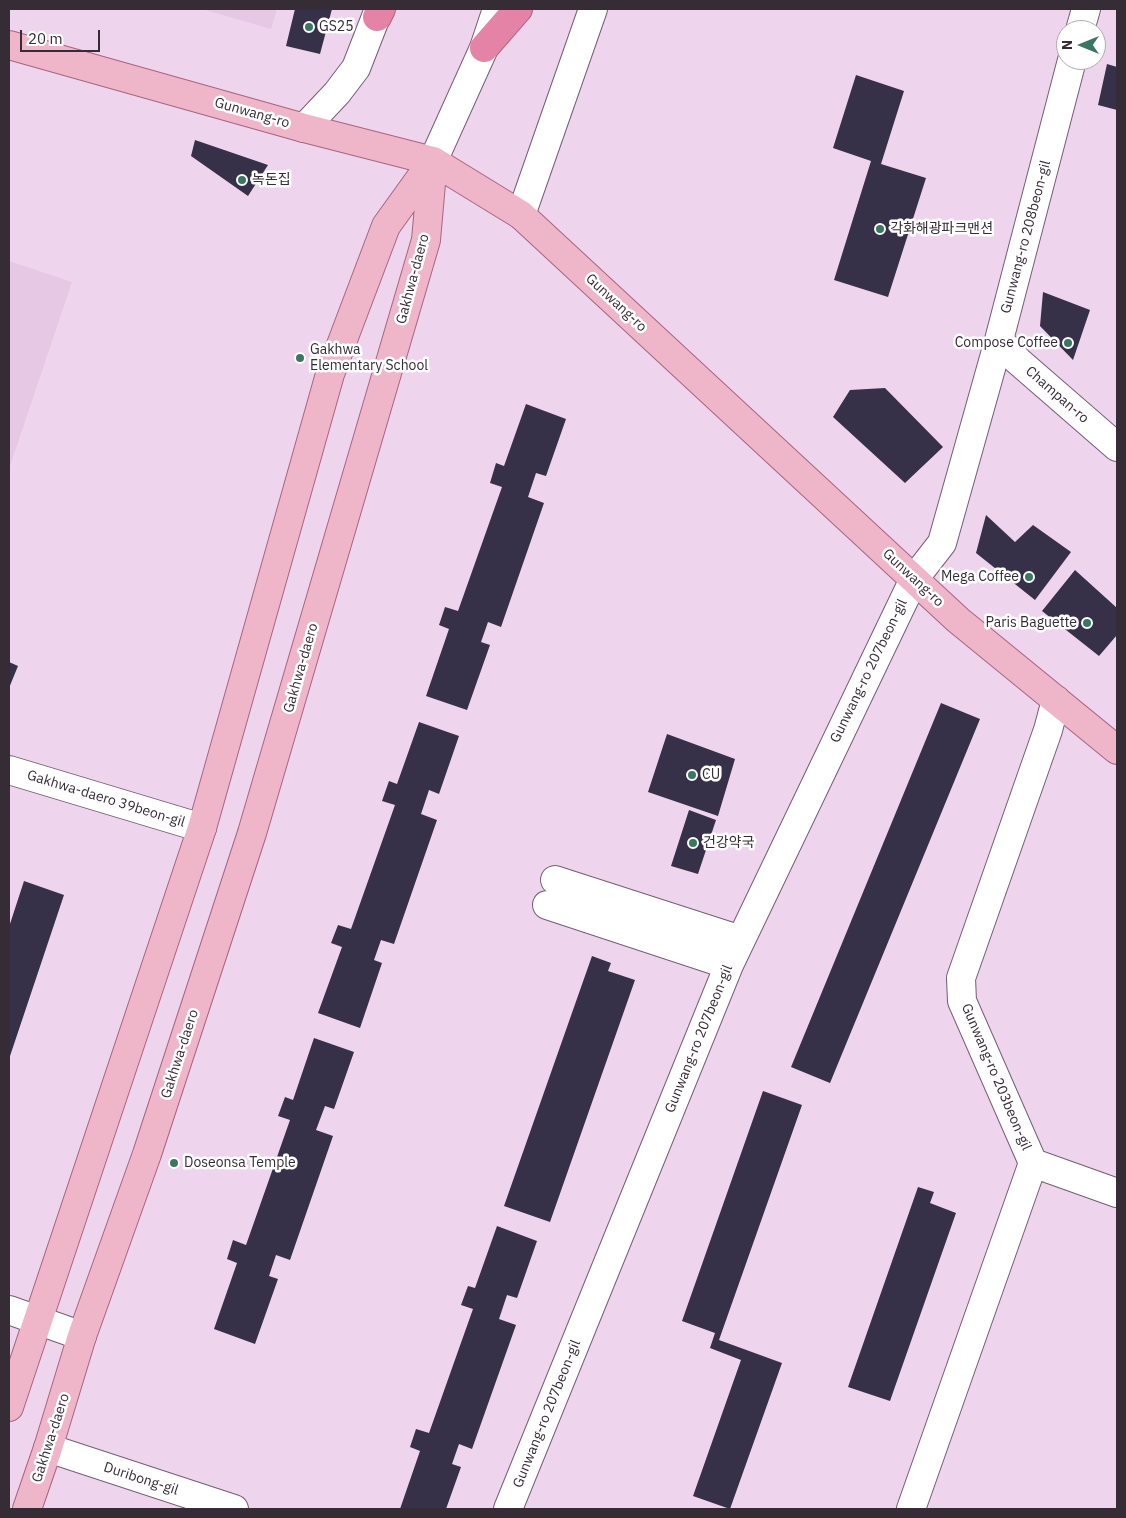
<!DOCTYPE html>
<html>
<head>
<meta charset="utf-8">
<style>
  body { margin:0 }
  #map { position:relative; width:1126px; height:1518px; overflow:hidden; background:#eed5ed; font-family:"IBM Plex Sans",sans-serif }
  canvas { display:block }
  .frame { position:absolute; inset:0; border:10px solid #362c36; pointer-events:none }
  .north { position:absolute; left:1056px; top:20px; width:50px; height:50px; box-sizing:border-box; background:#fff; border:1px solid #afabaf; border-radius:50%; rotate:270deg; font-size:14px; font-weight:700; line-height:20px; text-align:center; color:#362c36 }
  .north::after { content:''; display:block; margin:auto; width:18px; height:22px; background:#397763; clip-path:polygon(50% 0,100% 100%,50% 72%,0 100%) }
  .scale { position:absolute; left:20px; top:30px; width:80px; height:22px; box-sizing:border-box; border:2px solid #362c36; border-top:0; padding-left:6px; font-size:15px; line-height:18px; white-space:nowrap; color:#362c36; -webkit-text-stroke:4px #fff; paint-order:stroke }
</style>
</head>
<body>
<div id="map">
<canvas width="1126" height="1518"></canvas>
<div class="frame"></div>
<div class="north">N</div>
<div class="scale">20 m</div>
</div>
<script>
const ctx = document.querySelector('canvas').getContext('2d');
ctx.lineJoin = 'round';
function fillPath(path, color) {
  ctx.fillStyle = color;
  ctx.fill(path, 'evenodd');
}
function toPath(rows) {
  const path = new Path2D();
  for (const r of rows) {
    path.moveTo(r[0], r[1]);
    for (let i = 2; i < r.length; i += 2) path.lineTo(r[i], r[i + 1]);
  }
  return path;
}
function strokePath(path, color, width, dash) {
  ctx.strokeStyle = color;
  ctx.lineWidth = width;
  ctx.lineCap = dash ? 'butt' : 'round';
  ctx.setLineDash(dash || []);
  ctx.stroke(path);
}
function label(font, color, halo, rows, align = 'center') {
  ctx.font = font + ' "IBM Plex Sans","Noto Sans KR",sans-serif';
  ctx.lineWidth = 5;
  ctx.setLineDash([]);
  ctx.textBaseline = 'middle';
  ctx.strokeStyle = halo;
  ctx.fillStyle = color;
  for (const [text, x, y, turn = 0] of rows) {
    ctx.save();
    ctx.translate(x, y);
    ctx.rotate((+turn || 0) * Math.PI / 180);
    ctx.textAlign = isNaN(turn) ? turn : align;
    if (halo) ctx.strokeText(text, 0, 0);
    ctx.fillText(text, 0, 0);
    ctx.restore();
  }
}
const built = toPath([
  [202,9,277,9,271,29],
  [9,261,72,282,9,469]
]);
const building = toPath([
  [295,9,332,9,320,54,286,46],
  [1107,64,1117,67,1117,110,1098,105],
  [856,75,904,91,881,164,926,178,888,297,834,280,871,161,833,148],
  [195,140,268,165,248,196,191,156],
  [1043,292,1090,310,1073,360,1040,326],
  [885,388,943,447,905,483,833,417,850,390],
  [526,404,566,419,546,476,536,473,528,497,544,503,501,627,488,622,481,642,490,645,467,710,426,696,449,629,439,625,445,607,458,611,502,487,490,483,496,463,504,466],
  [986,515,1015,542,1033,525,1071,552,1035,600,976,553],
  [1075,570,1117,608,1117,635,1099,656,1042,611],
  [9,662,18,666,9,688],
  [941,703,980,719,830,1083,791,1067],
  [419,722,459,736,439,794,429,790,421,814,437,820,394,944,381,940,374,960,382,963,360,1028,318,1013,342,947,331,943,338,925,351,929,395,805,382,801,389,781,397,784],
  [667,734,735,759,718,816,648,792],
  [689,810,716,820,698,874,671,866],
  [24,881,64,895,9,1059,9,927],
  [592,956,611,963,608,971,635,980,550,1222,504,1206],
  [314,1038,354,1052,334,1109,325,1106,316,1130,333,1136,290,1260,276,1255,269,1276,278,1279,255,1344,214,1329,237,1263,227,1259,233,1240,246,1245,290,1120,278,1116,285,1097,293,1100],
  [763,1091,802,1105,719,1340,782,1363,730,1509,693,1496,741,1360,710,1348,715,1333,682,1321],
  [918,1187,934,1192,930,1203,956,1213,890,1401,848,1387],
  [497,1226,537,1241,517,1298,507,1295,499,1319,516,1325,472,1449,459,1444,452,1464,461,1467,446,1509,400,1509,420,1451,410,1447,416,1429,429,1433,473,1309,461,1305,468,1286,475,1288]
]);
const minor = toPath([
  [1080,30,1086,9],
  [304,128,337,93,356,68,379,9],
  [433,161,484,48,497,9],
  [521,215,593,9],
  [999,340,1018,361,1117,447],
  [9,770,202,828],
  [555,880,741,940],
  [547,905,729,965],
  [1033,1163,1117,1193],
  [9,1310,82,1336],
  [48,1448,234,1509],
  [508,1509,729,965,914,579,942,543,999,340,1072,60],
  [911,1509,1033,1163,962,1001,961,978,1048,730,1056,700]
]);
const major = toPath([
  [9,45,304,128,433,161,521,215,958,620,1117,750],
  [9,1407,202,828,330,374,386,226,432,162],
  [27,1509,48,1448,82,1336,147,1154,252,833,426,240,433,161]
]);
const highway = toPath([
  [377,17,381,9],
  [484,48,518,9]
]);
const markers = [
  [309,27,5,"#397763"],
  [242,180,5,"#397763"],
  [880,229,5,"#397763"],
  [1068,343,5,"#397763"],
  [300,358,5,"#397763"],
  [1029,577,5,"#397763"],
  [1087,623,5,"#397763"],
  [692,775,5,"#397763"],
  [693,843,5,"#397763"],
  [174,1163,5,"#397763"]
];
const poiNames = [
  ["GS25",319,27],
  ["녹돈집",252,180],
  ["각화해광파크맨션",890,229],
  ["Compose Coffee",1058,343,"right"],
  ["Gakhwa",310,350],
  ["Elementary School",310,366],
  ["Mega Coffee",1019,577,"right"],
  ["Paris Baguette",1077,623,"right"],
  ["CU",702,775],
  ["건강약국",703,843],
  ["Doseonsa Temple",184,1163]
];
const streetNames = [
  ["Gunwang-ro",252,113,16],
  ["Gunwang-ro 208beon-gil",1026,237,-75],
  ["Gakhwa-daero",413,279,-75],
  ["Gunwang-ro",616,303,43],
  ["Champan-ro",1057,395,41],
  ["Gunwang-ro",913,578,43],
  ["Gakhwa-daero",301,668,-74],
  ["Gunwang-ro 207beon-gil",869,671,-64],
  ["Gakhwa-daero 39beon-gil",106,799,17],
  ["Gunwang-ro 207beon-gil",699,1039,-68],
  ["Gakhwa-daero",180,1054,-72],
  ["Gunwang-ro 203beon-gil",996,1077,67],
  ["Gunwang-ro 207beon-gil",547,1414,-68],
  ["Gakhwa-daero",51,1438,-72],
  ["Duribong-gil",141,1479,18]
];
fillPath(built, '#e6c8e5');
fillPath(building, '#363048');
strokePath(minor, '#745e73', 30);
strokePath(major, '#a7657e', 30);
strokePath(highway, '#a7657e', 30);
strokePath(minor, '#fff', 28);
strokePath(major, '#efb5c9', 28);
strokePath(highway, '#e483a5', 28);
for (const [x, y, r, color] of markers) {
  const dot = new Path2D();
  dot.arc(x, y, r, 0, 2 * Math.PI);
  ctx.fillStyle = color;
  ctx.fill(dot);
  strokePath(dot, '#fff', 2);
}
label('14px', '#362c36', '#fff', poiNames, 'left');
label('14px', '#362c36', '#fff', streetNames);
</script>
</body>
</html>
